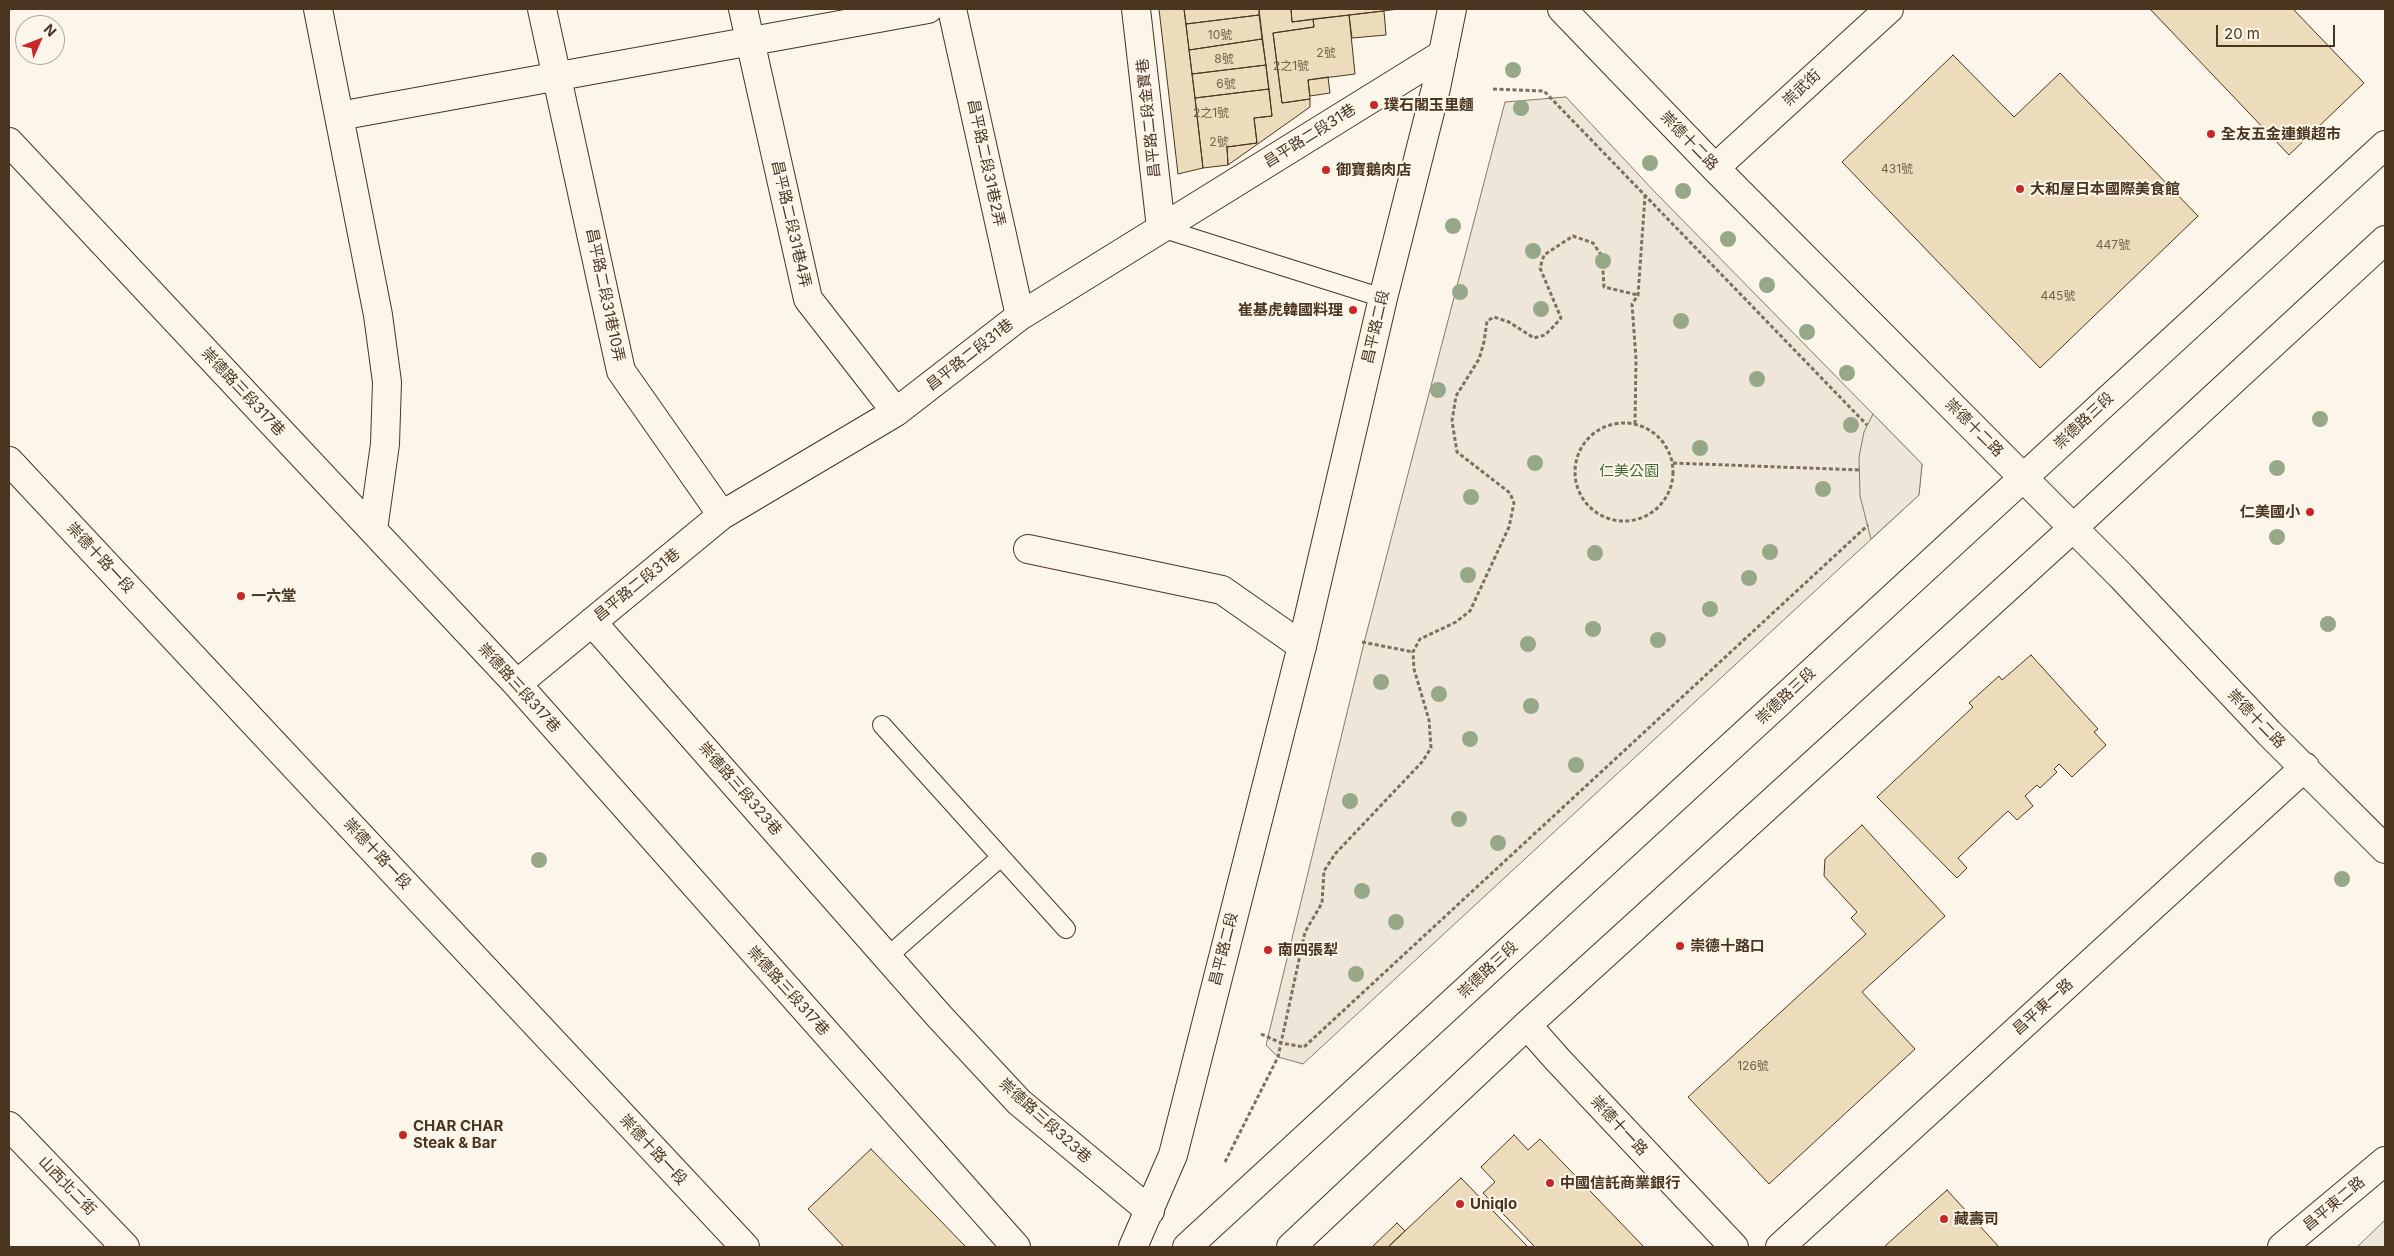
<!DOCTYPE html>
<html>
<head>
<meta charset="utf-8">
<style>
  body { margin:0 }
  #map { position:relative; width:2394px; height:1256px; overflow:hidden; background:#fbf6e9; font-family:Inter,sans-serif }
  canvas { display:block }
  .frame { position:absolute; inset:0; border:10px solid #4a3520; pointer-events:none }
  .north { position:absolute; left:15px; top:15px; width:50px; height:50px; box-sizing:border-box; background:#fbf6e9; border:1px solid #b4a999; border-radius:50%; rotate:46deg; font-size:14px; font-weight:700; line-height:20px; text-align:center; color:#4a3520 }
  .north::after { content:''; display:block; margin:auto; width:18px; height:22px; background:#c62828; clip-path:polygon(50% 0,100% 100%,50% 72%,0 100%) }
  .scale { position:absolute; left:2216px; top:25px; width:119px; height:22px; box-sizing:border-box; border:2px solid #4a3520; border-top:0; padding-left:6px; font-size:15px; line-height:18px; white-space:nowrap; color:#4a3520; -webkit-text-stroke:4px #fbf6e9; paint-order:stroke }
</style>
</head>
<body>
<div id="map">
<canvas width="2394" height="1256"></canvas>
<div class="frame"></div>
<div class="north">N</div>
<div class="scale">20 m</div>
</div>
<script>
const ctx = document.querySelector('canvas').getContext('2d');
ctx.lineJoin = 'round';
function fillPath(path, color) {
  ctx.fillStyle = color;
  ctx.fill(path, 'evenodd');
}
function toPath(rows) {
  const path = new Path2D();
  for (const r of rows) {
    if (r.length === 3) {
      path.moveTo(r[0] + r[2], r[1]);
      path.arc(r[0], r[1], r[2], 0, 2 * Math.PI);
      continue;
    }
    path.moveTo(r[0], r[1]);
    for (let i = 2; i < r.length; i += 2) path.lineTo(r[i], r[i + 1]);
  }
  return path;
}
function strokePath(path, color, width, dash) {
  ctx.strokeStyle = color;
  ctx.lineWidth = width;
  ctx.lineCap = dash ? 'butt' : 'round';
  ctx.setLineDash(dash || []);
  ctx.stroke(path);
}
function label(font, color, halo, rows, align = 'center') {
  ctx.font = font + ' Inter,"Noto Sans TC",sans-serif';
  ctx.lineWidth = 4;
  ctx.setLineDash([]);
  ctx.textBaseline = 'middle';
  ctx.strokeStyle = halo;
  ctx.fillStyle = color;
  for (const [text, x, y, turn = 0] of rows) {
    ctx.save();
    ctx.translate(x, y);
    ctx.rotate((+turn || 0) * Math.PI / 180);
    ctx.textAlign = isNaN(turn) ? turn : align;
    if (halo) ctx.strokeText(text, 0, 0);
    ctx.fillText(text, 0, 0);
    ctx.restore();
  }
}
const green = toPath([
  [1566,97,1654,191,1922,464,1919,495,1303,1064,1278,1057,1266,1045,1366,635,1505,102,1566,97]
]);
const parking = toPath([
  [1873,414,1922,464,1919,495,1871,539,1860,496,1859,457,1864,432,1873,414],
  [2385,1220,2385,1247,2357,1247,2385,1220]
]);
const building = toPath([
  [1159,9,1184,9,1195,98,1203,168,1178,174,1159,9],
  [1184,9,1259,9,1259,15,1186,24,1184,9],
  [1259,9,1291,9,1292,22,1313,19,1314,27,1273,33,1282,103,1310,99,1310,107,1228,165,1227,147,1257,143,1254,118,1272,116,1259,9],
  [1291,9,1399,9,1292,22,1291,9],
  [2150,9,2293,9,2364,83,2289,155,2150,9],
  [1384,11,1386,35,1352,38,1349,15,1384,11],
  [1259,15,1262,39,1189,50,1186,24,1259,15],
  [1349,15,1355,74,1308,80,1310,99,1282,103,1273,33,1314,27,1313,19,1349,15],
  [1262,39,1266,65,1192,74,1189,50,1262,39],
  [1953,55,2014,117,2060,73,2198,216,2040,368,1842,162,1953,55],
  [1266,65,1269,89,1195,98,1192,74,1266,65],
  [1328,77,1330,93,1310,96,1308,80,1328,77],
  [1269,89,1272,116,1254,118,1257,143,1227,147,1228,165,1203,168,1195,98,1269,89],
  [2031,655,2098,729,2094,732,2106,745,2072,777,2059,764,2054,769,2057,772,2040,788,2037,785,2025,796,2033,806,2017,820,2008,811,1958,858,1967,868,1957,878,1877,797,1973,707,1969,703,1999,676,2002,680,2031,655],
  [1862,825,1945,916,1862,992,1915,1049,1769,1184,1688,1097,1866,934,1851,918,1857,912,1824,876,1825,859,1862,825],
  [1514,1135,1528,1150,1540,1139,1644,1247,1535,1247,1483,1193,1495,1182,1481,1167,1514,1135],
  [871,1149,966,1247,844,1247,808,1209,871,1149],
  [1461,1178,1528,1247,1388,1247,1405,1231,1461,1178],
  [1947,1190,1999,1247,1884,1247,1947,1190],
  [1397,1223,1405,1231,1388,1247,1372,1247,1397,1223]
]);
const path = toPath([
  [1493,89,1544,91,1867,425],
  [1624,472,49],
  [1635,424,1636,359,1632,304,1638,295,1645,196],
  [1673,463,1860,470],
  [1362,642,1413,652],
  [1261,1034,1281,1043,1304,1047,1868,525],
  [1225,1162,1278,1057,1305,932,1322,903,1324,871,1335,854,1422,762,1431,748,1429,720,1414,669,1413,652,1420,639,1456,622,1470,611,1509,527,1514,503,1510,493,1457,452,1452,421,1456,396,1479,359,1484,342,1487,321,1494,317,1509,322,1534,338,1545,335,1552,328,1561,318,1540,268,1544,255,1573,236,1593,243,1602,256,1604,287,1638,295]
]);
const lane = toPath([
  [1161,228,1383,298],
  [882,725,1066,929],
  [887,957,1001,857]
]);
const street = toPath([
  [318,9,378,315,387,382,385,444,373,530],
  [542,9,621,371,722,515],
  [743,9,808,299,896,412],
  [952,9,1020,316],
  [1136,9,1161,228],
  [1562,9,1715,168,2121,576,2269,733,2385,849],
  [339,116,928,9],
  [9,142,517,684,1016,1247],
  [1715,168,1889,9],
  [9,461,745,1247],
  [1028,549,1222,590,1302,646],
  [592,622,939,1016,1019,1102,1150,1211],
  [517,684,722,515,896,412,1020,316,1443,54],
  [1527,1025,1557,1059,1734,1247],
  [9,1126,125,1247],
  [1780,1247,2305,767],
  [2282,1247,2385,1161]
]);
const secondary = toPath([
  [1133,1247,1173,1155,1302,646,1383,298,1436,88,1452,9],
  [1187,1247,2385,145],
  [1291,1247,1527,1025,2073,528,2385,240]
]);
const trees = [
  [1513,70],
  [1521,108],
  [1650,163],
  [1683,191],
  [1453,226],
  [1728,239],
  [1533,251],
  [1603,261],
  [1767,285],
  [1460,292],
  [1541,309],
  [1681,321],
  [1807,332],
  [1847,373],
  [1757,379],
  [1438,390],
  [2320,419],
  [1851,425],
  [1700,448],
  [1535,463],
  [2277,468],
  [1823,489],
  [1471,497],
  [2277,537],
  [1770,552],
  [1595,553],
  [1468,575],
  [1749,578],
  [1710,609],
  [2328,624],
  [1593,629],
  [1658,640],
  [1528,644],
  [1381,682],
  [1439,694],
  [1531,706],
  [1470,739],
  [1576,765],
  [1350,801],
  [1459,819],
  [1498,843],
  [539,860],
  [2342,879],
  [1362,891],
  [1396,922],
  [1356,974]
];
const markers = [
  [1374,105,5,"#c62828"],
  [2211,134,5,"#c62828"],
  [1326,170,5,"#c62828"],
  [2020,189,5,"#c62828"],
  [1353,310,5,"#c62828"],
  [2310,512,5,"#c62828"],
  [241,596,5,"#c62828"],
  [1680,946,5,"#c62828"],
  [1268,950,5,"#c62828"],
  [403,1135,5,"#c62828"],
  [1550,1183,5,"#c62828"],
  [1460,1204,5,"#c62828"],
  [1944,1219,5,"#c62828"]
];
const numberNames = [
  ["10號",1220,35],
  ["2號",1326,53],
  ["8號",1224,59],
  ["2之1號",1291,66],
  ["6號",1226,84],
  ["2之1號",1211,113],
  ["2號",1219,142],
  ["431號",1897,169],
  ["447號",2113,245],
  ["445號",2058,296],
  ["126號",1753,1066]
];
const streetNames = [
  ["崇武街",1802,88,-43],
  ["昌平路二段金寶巷",1149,118,-96],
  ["昌平路二段31巷",1310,136,-32],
  ["崇德十二路",1689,141,46],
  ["昌平路二段31巷2弄",986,163,78],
  ["昌平路二段31巷4弄",791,224,77],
  ["昌平路二段31巷10弄",605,295,78],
  ["昌平路二段",1376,327,-77],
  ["昌平路二段31巷",970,355,-38],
  ["崇德路三段317巷",243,392,47],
  ["崇德路三段",2084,421,-43],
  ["崇德十二路",1974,428,45],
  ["崇德十路一段",100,558,47],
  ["昌平路二段31巷",637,585,-39],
  ["崇德路三段317巷",519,688,48],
  ["崇德路三段",1786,696,-43],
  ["崇德十二路",2256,719,46],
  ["崇德路三段323巷",740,789,49],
  ["崇德十路一段",377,854,47],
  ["昌平路二段",1224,949,-76],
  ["崇德路三段",1488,970,-43],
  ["崇德路三段317巷",788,991,48],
  ["昌平東一路",2043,1007,-42],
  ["崇德路三段323巷",1045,1121,42],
  ["崇德十一路",1619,1126,47],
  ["崇德十路一段",653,1150,47],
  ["山西北二街",67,1186,46],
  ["昌平東二路",2334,1204,-40]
];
const poiNames = [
  ["璞石閣玉里麵",1384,105],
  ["全友五金連鎖超市",2221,134],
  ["御寶鵝肉店",1336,170],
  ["大和屋日本國際美食館",2030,189],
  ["崔基虎韓國料理",1343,310,"right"],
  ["仁美國小",2300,512,"right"],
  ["一六堂",251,596],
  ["崇德十路口",1690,946],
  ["南四張犁",1278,950],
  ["CHAR CHAR",413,1126],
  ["Steak & Bar",413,1143],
  ["中國信託商業銀行",1560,1183],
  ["Uniqlo",1470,1204],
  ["藏壽司",1954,1219]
];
const parkNames = [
  ["仁美公園",1629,471]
];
fillPath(green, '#ede6d9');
strokePath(green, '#887966', 1);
fillPath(parking, '#ede7d9');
strokePath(parking, '#887966', 1);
fillPath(building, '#ecdcbc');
strokePath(building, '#4a3520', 1);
strokePath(lane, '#4a3520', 20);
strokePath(street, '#4a3520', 30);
strokePath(secondary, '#4a3520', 30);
strokePath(path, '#7f6f5c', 3, [4, 2.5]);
strokePath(lane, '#fbf6e9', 18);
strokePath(street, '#fbf6e9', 28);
strokePath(secondary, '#fbf6e9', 28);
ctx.fillStyle = '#96a887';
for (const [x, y] of trees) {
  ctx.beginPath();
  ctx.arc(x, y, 8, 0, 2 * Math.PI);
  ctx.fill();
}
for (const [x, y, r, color] of markers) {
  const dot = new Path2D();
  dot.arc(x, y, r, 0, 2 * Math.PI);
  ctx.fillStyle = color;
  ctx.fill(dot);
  strokePath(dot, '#fbf6e9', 2);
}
label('12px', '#725f47', null, numberNames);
label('15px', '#4a3520', '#fbf6e9', streetNames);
label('bold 15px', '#4a3520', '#fbf6e9', poiNames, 'left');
label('15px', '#436837', '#fbf6e9', parkNames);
</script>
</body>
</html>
